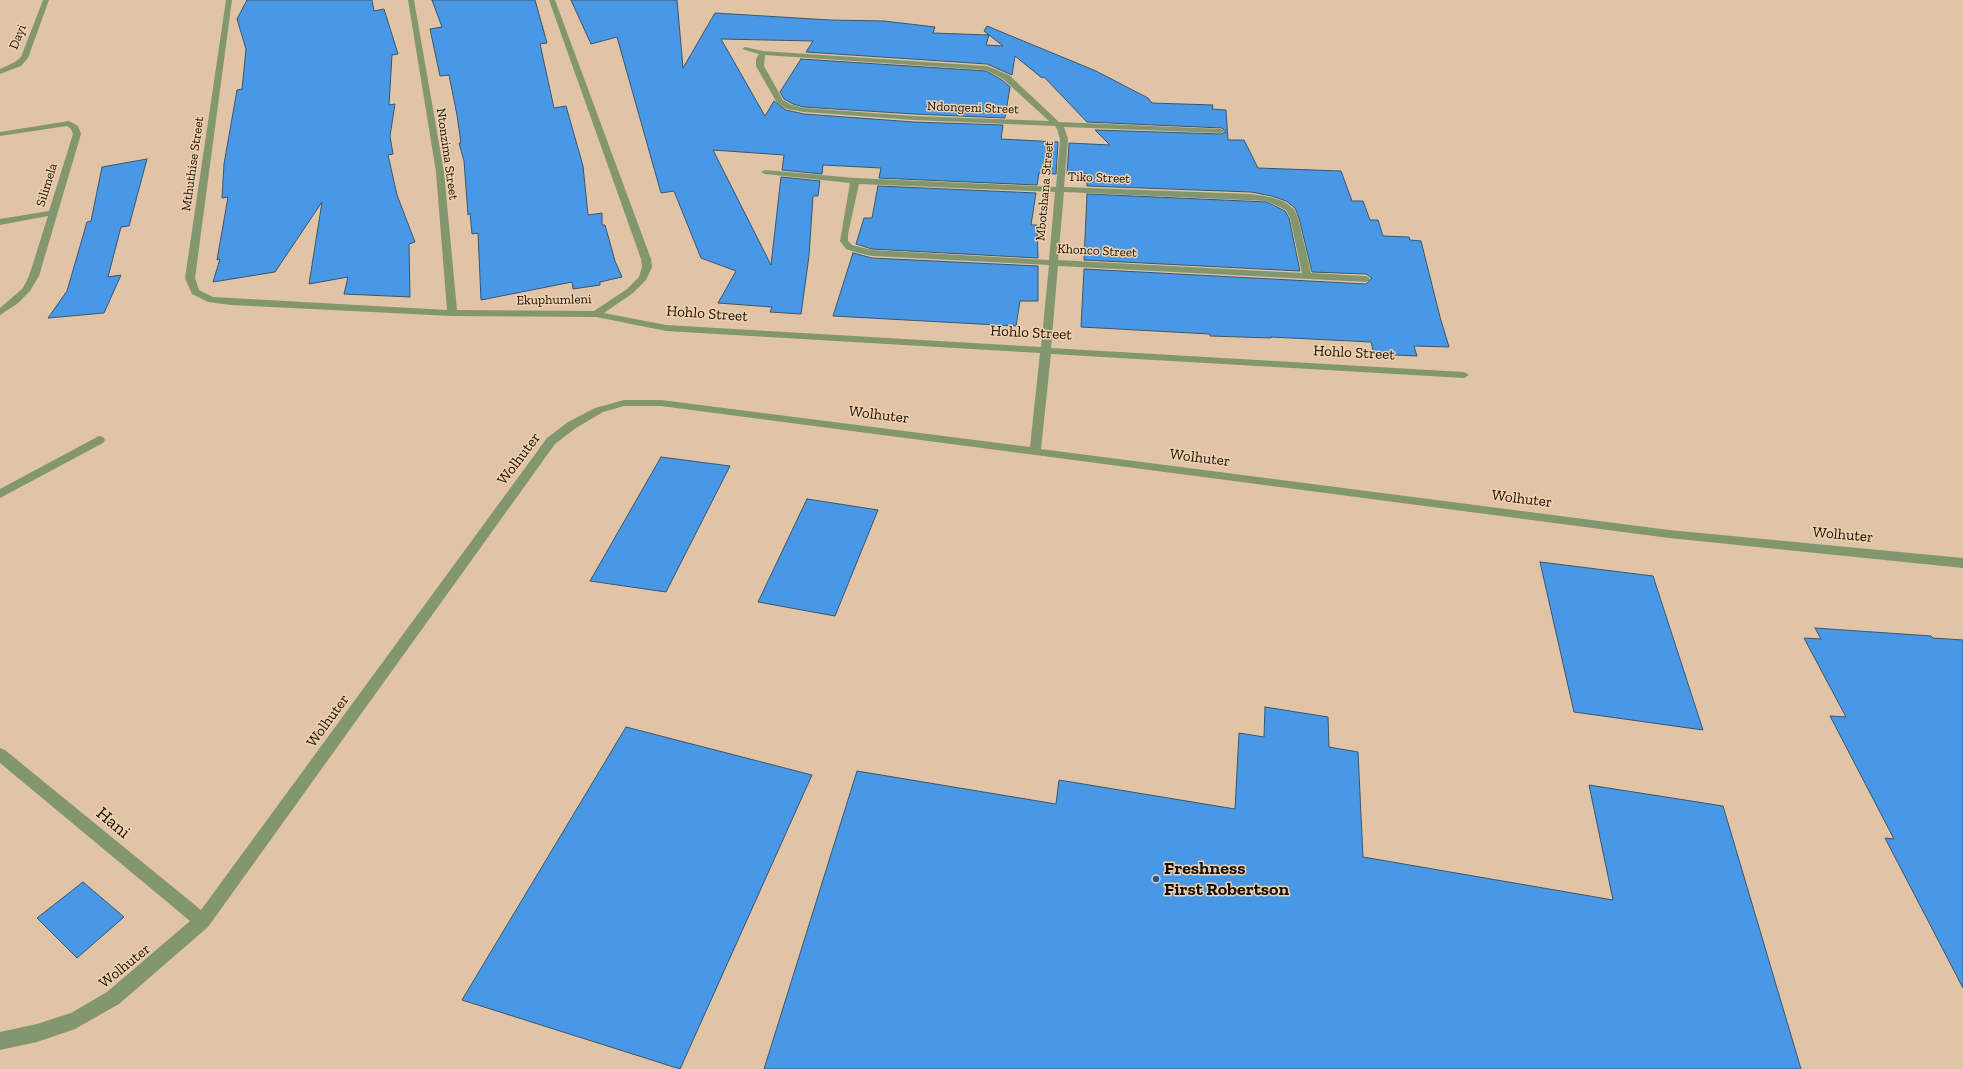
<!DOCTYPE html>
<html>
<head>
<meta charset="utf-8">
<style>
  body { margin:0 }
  canvas { display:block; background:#e0c4a5 }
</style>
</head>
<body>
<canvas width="1963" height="1069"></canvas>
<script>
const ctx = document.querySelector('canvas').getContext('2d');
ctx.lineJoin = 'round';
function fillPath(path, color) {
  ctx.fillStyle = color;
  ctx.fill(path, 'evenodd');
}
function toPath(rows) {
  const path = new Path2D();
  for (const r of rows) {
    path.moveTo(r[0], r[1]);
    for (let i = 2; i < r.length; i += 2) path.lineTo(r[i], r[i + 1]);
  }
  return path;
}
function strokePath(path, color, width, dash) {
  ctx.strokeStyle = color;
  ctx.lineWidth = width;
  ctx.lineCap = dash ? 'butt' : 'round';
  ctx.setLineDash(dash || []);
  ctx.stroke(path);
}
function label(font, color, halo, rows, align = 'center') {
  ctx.font = font + ' "Zilla Slab",serif';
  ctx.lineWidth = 3;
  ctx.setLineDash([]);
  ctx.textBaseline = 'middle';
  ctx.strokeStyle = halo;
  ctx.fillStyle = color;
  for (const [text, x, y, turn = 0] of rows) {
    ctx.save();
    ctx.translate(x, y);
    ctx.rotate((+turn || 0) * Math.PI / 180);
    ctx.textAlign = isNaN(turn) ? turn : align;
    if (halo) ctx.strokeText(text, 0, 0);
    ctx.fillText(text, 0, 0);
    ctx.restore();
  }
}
const building = toPath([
  [247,0,372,0,374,11,384,9,398,54,392,55,389,105,395,104,390,136,393,154,388,155,397,195,415,242,409,244,410,297,344,294,348,277,309,284,322,202,275,272,213,282,220,259,217,260,228,197,222,198,224,164,237,90,242,89,246,49,237,19,247,0],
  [432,0,535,0,547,43,540,44,554,108,566,106,583,166,588,215,602,213,602,225,605,225,615,261,622,277,600,282,600,285,573,289,572,282,481,300,478,233,472,234,470,213,468,215,464,161,459,143,461,143,457,115,449,75,440,76,430,29,442,27,432,0],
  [571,0,677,0,683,68,715,13,830,20,884,21,935,27,933,33,989,35,986,45,1003,46,984,31,987,26,1096,71,1148,98,1152,103,1213,105,1212,109,1226,110,1228,140,1244,140,1258,168,1341,171,1352,201,1363,201,1370,220,1378,220,1383,236,1409,237,1410,240,1421,241,1440,317,1449,347,1414,346,1417,356,1374,354,1371,342,1271,337,1271,338,1210,336,1210,334,1081,327,1084,269,1366,284,1372,278,1366,274,1312,272,1299,218,1295,208,1286,201,1272,196,1251,192,1087,186,1086,174,1067,174,1069,143,1110,145,1095,130,1221,134,1226,132,1222,128,1087,122,1044,77,1042,78,1015,56,1012,75,987,64,806,52,813,41,721,39,765,116,774,101,786,110,804,114,914,122,1003,125,1001,139,1058,142,1056,174,1039,173,1037,185,879,178,881,168,823,165,822,174,782,170,784,155,713,150,771,265,781,177,820,181,818,196,813,196,809,256,801,314,770,312,772,307,718,303,736,271,701,258,674,191,661,193,617,37,591,44,571,0],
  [801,59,986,71,1002,80,1010,87,1005,118,914,114,804,107,793,104,784,99,780,92,801,59],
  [147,159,129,226,121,227,108,277,121,275,104,313,48,318,67,291,87,222,91,221,102,167,147,159],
  [878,186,1036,193,1031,225,1037,225,1038,258,872,249,856,244,864,218,872,218,878,186],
  [1087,194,1267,202,1285,211,1289,218,1300,271,1084,260,1087,194],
  [853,253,872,258,1038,266,1038,301,1020,301,1016,326,833,316,853,253],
  [661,457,730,466,666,592,590,581,661,457],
  [807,499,878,510,835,616,758,602,807,499],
  [1540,562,1653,576,1703,730,1574,712,1540,562],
  [1815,628,1931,636,1933,638,1963,640,1963,988,1885,838,1894,839,1830,716,1846,717,1804,638,1821,639,1815,628],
  [1265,707,1328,717,1329,747,1358,752,1363,857,1613,900,1589,785,1723,806,1801,1069,764,1069,857,771,1056,804,1059,780,1235,809,1239,733,1264,737,1265,707],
  [626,727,812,775,680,1069,462,1000,626,727],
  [83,882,124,917,77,958,37,918,83,882]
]);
const minor = toPath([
  [43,0,49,0,28,58,21,66,0,74,0,69,15,62,21,57,43,0],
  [226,0,232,0,195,278,199,290,213,297,447,310,436,172,408,0,414,0,444,172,457,310,594,311,627,289,639,277,642,267,641,259,549,0,555,0,651,259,652,267,646,280,633,293,604,313,666,325,1041,347,1049,265,872,256,858,253,846,249,840,241,850,183,765,174,761,172,765,170,855,178,1056,187,1060,139,1057,129,1055,126,914,120,804,112,787,109,777,103,756,66,756,59,759,54,742,49,745,47,763,51,987,66,1009,75,1059,122,1221,129,1225,131,1221,133,1064,127,1068,139,1064,187,1251,194,1271,197,1285,202,1294,209,1298,218,1311,273,1366,276,1371,279,1366,282,1058,266,1051,348,1464,372,1469,375,1464,378,1051,354,1041,449,1669,530,1963,558,1963,568,1669,538,661,406,624,406,603,412,576,428,555,444,208,927,119,1004,75,1029,37,1042,0,1050,0,1032,37,1024,71,1013,107,992,190,921,0,763,0,748,5,750,201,910,547,438,568,422,595,408,624,400,661,400,1030,447,1040,353,666,331,596,317,452,316,231,305,208,302,192,294,185,278,226,0],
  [765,55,986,70,1003,79,1049,121,914,116,804,108,792,105,783,100,764,66,765,55],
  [859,184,1055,192,1049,260,872,250,852,245,848,241,848,234,859,184],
  [1064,192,1267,201,1286,210,1290,218,1302,273,1058,260,1064,192],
  [69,121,78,126,81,134,39,276,30,291,17,304,0,315,0,308,23,288,29,276,48,216,0,225,0,219,49,211,73,134,71,129,67,126,0,136,0,132,69,121],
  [99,436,103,437,105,440,103,443,0,498,0,489,99,436]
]);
const markers = [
  [1156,879,4,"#205c93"]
];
const farStreetnames = [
  ["Dayi",18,37,-68],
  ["Ndongeni Street",973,108,2],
  ["Ntonzima Street",447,154,82],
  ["Mthuthise Street",193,164,-82],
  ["Tiko Street",1099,178,2],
  ["Silimela",47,185,-73],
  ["Mbotshana Street",1045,191,-85],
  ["Khonco Street",1097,251,3],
  ["Ekuphumleni",554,300,-1]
];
const streetNames = [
  ["Hohlo Street",707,314,4],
  ["Hohlo Street",1031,333,3],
  ["Hohlo Street",1354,353,3],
  ["Wolhuter",879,415,7],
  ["Wolhuter",1200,458,7],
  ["Wolhuter",519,459,-53],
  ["Wolhuter",1522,499,7],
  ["Wolhuter",1843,535,5],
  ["Wolhuter",328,721,-54],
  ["Wolhuter",125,966,-39]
];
const nearStreetnames = [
  ["Hani",113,823,40]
];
const nearPoinames = [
  ["Freshness",1164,869],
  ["First Robertson",1164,890]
];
fillPath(building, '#4998e5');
strokePath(building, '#3b556f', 1);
fillPath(minor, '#83976f');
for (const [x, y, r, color] of markers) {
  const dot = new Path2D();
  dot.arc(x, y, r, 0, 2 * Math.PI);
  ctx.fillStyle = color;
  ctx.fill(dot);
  strokePath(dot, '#eed1b1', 1.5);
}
label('13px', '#180f04', '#eed1b1', farStreetnames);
label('15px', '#180f04', '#eed1b1', streetNames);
label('18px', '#180f04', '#eed1b1', nearStreetnames);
label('bold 18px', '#180f04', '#eed1b1', nearPoinames, 'left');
</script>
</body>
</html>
